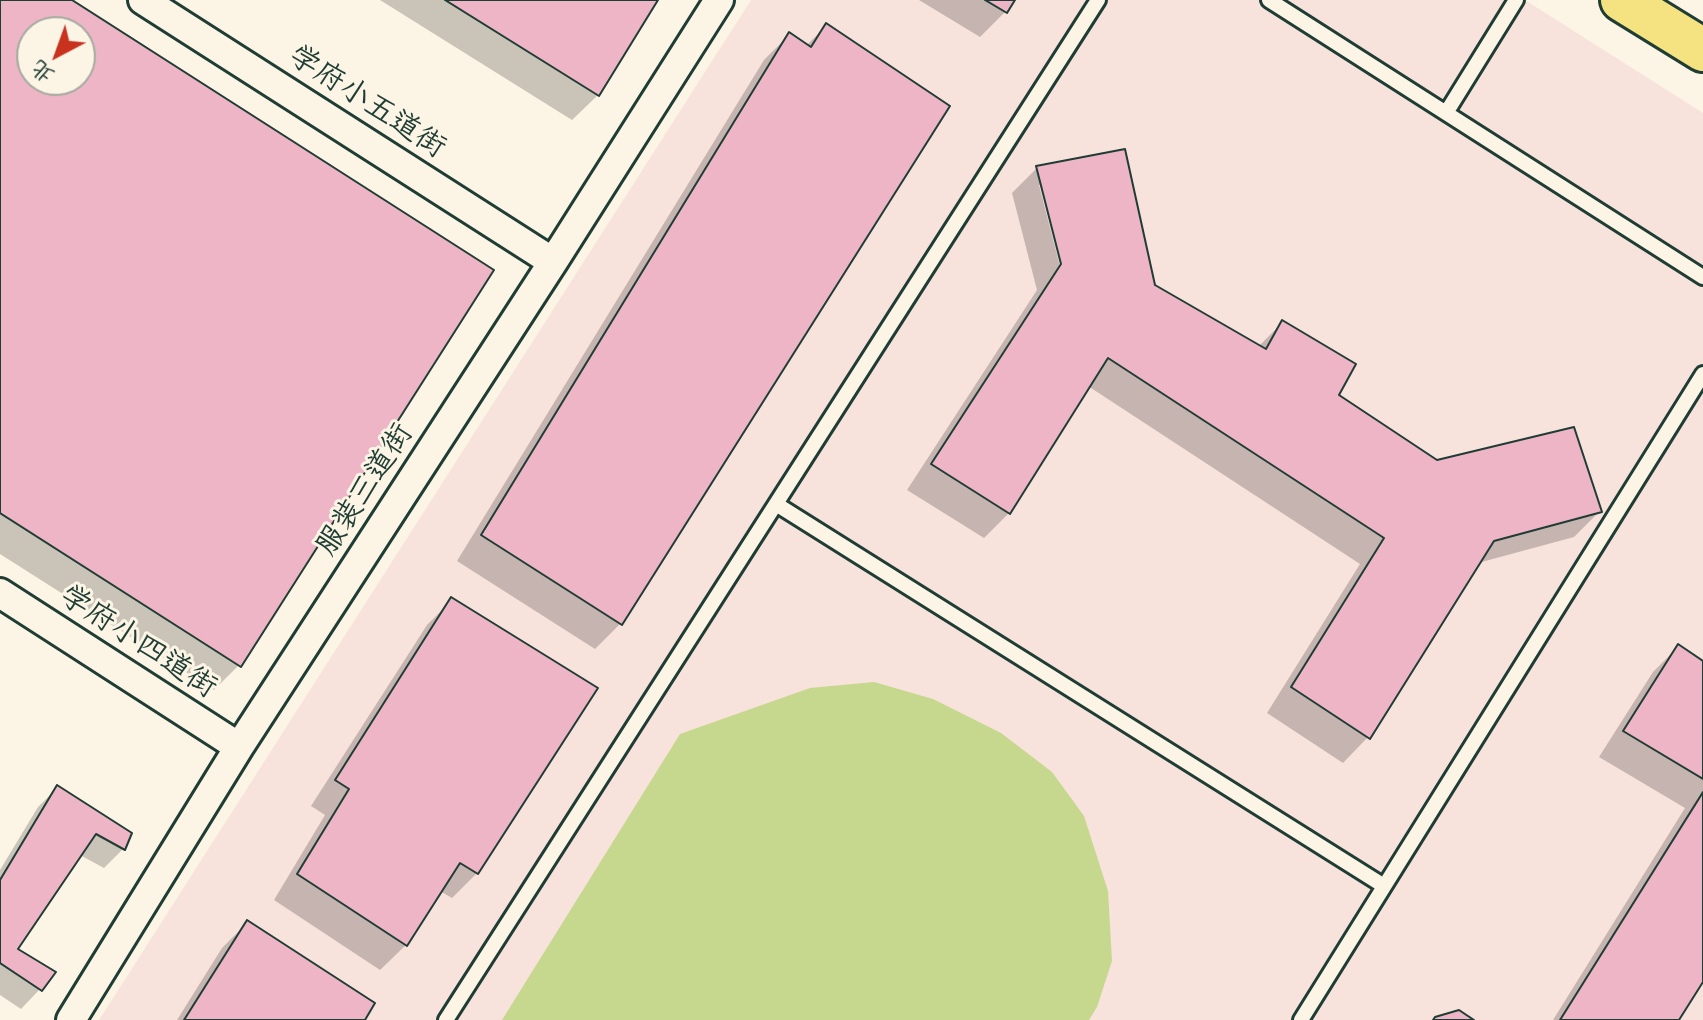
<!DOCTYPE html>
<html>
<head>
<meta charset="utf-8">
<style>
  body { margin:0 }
  #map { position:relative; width:1703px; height:1020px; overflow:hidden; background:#fcf5e5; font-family:"Patrick Hand","LXGW WenKai TC",sans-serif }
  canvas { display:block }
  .north { position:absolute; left:16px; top:16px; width:80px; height:80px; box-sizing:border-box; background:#fcf5e5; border:2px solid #a4ab9e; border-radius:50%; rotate:221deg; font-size:22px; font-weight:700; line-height:32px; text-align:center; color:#1f3d34 }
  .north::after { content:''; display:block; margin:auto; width:28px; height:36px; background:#c8321e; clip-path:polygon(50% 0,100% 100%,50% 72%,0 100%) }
</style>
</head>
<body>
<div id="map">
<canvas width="1703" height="1020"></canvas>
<div class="north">北</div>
</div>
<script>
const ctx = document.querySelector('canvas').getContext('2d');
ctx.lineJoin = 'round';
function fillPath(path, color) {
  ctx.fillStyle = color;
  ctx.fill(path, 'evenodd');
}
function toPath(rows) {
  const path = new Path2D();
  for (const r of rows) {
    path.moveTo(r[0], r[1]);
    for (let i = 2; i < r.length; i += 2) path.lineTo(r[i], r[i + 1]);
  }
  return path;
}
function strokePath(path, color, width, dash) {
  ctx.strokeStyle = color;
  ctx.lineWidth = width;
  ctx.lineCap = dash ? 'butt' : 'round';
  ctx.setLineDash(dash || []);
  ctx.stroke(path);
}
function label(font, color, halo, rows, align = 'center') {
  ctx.font = font + ' "Patrick Hand","LXGW WenKai TC",sans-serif';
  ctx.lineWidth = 6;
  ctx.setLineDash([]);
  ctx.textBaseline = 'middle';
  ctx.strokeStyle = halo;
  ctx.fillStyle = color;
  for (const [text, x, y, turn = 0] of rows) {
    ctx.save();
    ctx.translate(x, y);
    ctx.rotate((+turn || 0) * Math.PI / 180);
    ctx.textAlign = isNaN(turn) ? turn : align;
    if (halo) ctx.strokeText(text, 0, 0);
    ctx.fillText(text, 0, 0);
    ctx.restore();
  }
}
const built = toPath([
  [751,0,1525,0,1703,113,1703,1020,99,1020]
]);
const green = toPath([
  [874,682,933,699,1001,733,1052,772,1084,816,1108,891,1112,961,1097,1007,1089,1020,502,1020,680,734,810,688]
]);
const shadow = toPath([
  [0,0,68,0,491,271,239,665,214,690,0,554],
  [32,32,80,32,80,80,32,80],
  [380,0,656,0,598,95,572,120],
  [919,0,1012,0,1005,12,980,37],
  [826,26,947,107,620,624,595,649,457,561,764,60,789,35,806,46],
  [1037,168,1153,287,1258,347,1283,322,1336,396,1436,462,1599,512,1574,537,1478,563,1368,737,1343,763,1267,713,1360,564,1088,386,1009,513,984,538,907,490,1037,290,1012,193],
  [1039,185,1043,185,1066,273,1062,274],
  [452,600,477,873,452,898,440,891,406,945,380,970,274,900,325,815,311,806,427,625],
  [1678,647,1703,663,1703,978,1676,1020,1553,1020,1685,808,1599,757,1653,672],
  [57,788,129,833,123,849,104,868,80,855,15,950,40,989,21,1009,0,995,0,870,38,807],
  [247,923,362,1020,177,1020,222,948]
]);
const building = toPath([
  [0,0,72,0,494,270,241,667,0,513,0,0],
  [32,32,80,32,80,80,32,80,32,32],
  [445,0,658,0,599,96,445,0],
  [985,0,1015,0,1007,13,985,0],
  [826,23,950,106,622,625,481,535,789,32,811,47,826,23],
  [1125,149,1155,285,1266,349,1282,320,1356,364,1339,395,1437,460,1574,427,1602,512,1494,541,1370,739,1291,687,1384,538,1108,358,1010,514,931,464,1061,264,1036,166,1125,149],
  [451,597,598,688,478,874,460,863,407,946,297,874,349,789,335,780,451,597],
  [1678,644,1703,661,1703,779,1623,731,1678,644],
  [57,785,132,833,125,850,96,834,18,949,56,972,42,991,0,963,0,880,57,785],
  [1703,792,1703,982,1679,1020,1560,1020,1703,792],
  [247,920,375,1003,365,1020,184,1020,247,920],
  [1459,1010,1474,1020,1433,1020,1435,1017,1459,1010]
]);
const service = toPath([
  [1269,0,1703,277],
  [1446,113,1516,0],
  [776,504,1384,886],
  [446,1020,1098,0],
  [1301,1020,1703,374]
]);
const minor = toPath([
  [143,0,553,262],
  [0,593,239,747],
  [71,1020,239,747,553,262,719,0]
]);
const primary = toPath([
  [1622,0,1703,50]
]);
const streetNames = [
  ["学府小五道街",367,102,33],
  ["服装三道街",365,490,-57],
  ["学府小四道街",138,642,33]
];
fillPath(built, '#f8e2dc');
fillPath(green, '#c6d88d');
fillPath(shadow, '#0003');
fillPath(building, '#eeb5c7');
strokePath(building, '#1f3d34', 2);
strokePath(service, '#1f3d34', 20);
strokePath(minor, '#1f3d34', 34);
strokePath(primary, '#1f3d34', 48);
strokePath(service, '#fcf5e5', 14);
strokePath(minor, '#fcf5e5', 28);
strokePath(primary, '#f5e382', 42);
label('30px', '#1f3d34', '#fcf5e5', streetNames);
</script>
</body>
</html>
